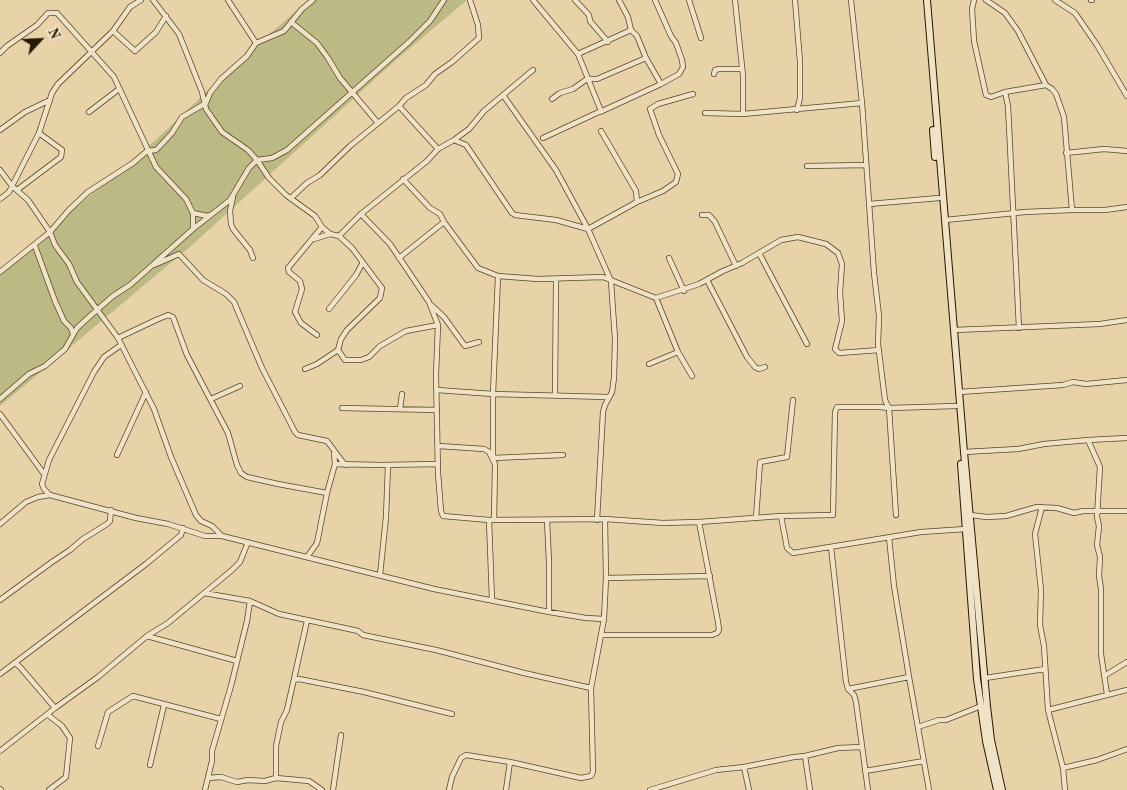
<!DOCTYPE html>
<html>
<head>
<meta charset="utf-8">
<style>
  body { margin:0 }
  #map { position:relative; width:1127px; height:790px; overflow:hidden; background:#e8d2a7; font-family:"Old Standard TT",serif }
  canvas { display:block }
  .north { position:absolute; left:15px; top:15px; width:50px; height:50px; -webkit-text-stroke:4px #f0e2c6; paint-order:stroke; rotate:65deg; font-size:14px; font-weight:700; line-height:20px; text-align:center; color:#281701 }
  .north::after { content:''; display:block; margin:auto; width:18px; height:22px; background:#281701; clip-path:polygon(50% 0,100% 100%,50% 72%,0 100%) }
</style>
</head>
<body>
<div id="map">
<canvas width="1127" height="790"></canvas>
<div class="north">N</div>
</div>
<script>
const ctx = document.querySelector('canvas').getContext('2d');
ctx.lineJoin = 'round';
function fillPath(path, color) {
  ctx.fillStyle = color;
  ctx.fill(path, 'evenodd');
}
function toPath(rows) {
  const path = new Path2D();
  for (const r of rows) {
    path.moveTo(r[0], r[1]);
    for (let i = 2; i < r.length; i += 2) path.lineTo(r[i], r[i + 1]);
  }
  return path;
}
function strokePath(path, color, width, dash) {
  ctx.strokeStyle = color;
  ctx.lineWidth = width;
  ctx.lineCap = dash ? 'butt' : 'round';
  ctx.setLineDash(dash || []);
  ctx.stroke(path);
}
const green = toPath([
  [309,0,467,0,396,60,192,245,0,406,0,272,159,137,243,57]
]);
const minor = toPath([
  [153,0,179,34,202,92,206,109,222,132,248,150,257,160,269,178,286,195,315,216,322,227,330,234,339,236,352,248,382,288,380,298,347,330,341,339,338,350,317,364,305,369],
  [228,0,256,43],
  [533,0,578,54,601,111,543,138],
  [575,0,589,15,590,21,608,42],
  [619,0,628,17,631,30,637,36,646,58,661,84],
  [689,0,701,38],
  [735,0,743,76,743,114,862,103],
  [795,0,800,62,800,98,797,110],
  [851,0,862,103,874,273,879,316,878,344,885,400,889,408,896,515],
  [974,0,972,9,974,41,986,95,991,97,1005,92,1008,106,1019,328],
  [986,0,1005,13,1018,31,1046,85],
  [1055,0,1075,13,1097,45,1127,96],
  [1091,0,1092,0],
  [291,22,317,43,328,58,340,78,378,123],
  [113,31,135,51,156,32,166,16],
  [0,53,7,46,37,25,48,13,57,13,114,77,156,167,186,199,193,213,207,216,211,215],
  [578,54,631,30],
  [714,74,715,70,719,69,742,69],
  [1005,92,1046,85,1052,89,1056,94,1064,117,1072,210],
  [503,95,556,170,588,229,611,281,615,339,614,378,612,392,605,405,603,412,597,520],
  [552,99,560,93,573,89,587,79,597,79,646,58],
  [399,106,438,149],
  [89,112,119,89],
  [600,112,661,84,679,74,683,67,682,60,676,43,671,36,655,0],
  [705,113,743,114],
  [0,130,25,112,50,100],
  [601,131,636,191,637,202],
  [454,140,466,145,512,213,515,215,556,220,588,229,637,202,663,191,676,182,678,174,659,135,650,109,658,104,693,94],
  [1066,153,1104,149,1127,151],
  [807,166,866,165],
  [0,170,12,186,28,200,50,232,55,245,69,264,77,282,118,338,154,409,171,457,196,515,201,521,212,526,222,536],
  [403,179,430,208,440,214,444,222,478,268,498,276,538,279,603,277,656,298,699,284,723,271,742,263,781,240,798,237,826,244,838,253,842,264,840,293,842,321,835,349,839,353,879,350],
  [17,190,61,157,62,150,39,133],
  [233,197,230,211,231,224,233,229,250,250,253,258],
  [291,198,307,183,320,175,350,146,399,106,406,98,426,85,435,74,452,62,479,38,478,25,470,0],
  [0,199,9,192,39,133,52,93,58,84,113,31,130,7,141,0],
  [869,204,939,198],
  [361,214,390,244,429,302,438,325,436,375,438,473,441,511,443,516,489,520,605,519,663,523,699,522,781,516,833,515,835,412,837,407,880,407,889,408,956,406],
  [702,215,709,215,715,222,736,266],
  [945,220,1025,212,1072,210,1105,210,1127,207],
  [193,229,193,213],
  [339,236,361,214,427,161,438,149,454,140,469,129,484,111,533,70],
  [314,239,330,234],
  [35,246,55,301,64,321,71,328,73,334],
  [759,253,807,344],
  [399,258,444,222],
  [669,258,684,291],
  [154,265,179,254,203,280,226,294,234,302,262,368,295,432,298,435,327,441,345,465],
  [0,272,50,232,69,210,88,192,133,163,147,151,156,150,159,147,172,133,182,117,206,103,210,93,221,79,247,56,256,43,284,31,302,9,313,0],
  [498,276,493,394,493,458,563,455],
  [707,280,747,357,755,367,759,369,765,367],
  [431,305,444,317,465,346,479,342],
  [329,309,356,275,362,264],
  [954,330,1100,324,1127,320],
  [317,335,301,323,295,312,302,289,300,281,289,272,288,268,322,227],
  [118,338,156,320,168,315,173,317,187,355,228,433,237,465,241,473,247,477,278,484,327,493],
  [121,345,104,357,94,372,49,460,42,484,44,489,50,495,136,518,168,524,205,536,222,536,434,589,549,612,586,618,604,619],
  [338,350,345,360,361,360,369,357,380,346,406,331,438,325],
  [678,352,692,376],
  [649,364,678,352,656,298],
  [437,390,493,394,608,397],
  [959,392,1063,385,1073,382,1086,384,1127,380],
  [555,395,556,279],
  [0,399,29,374,45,366,65,349,77,328,90,316,113,296,130,285,193,229,230,200,249,168,257,160,272,158,287,150,409,42,430,21,444,0],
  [211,399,240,386],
  [342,408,437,410],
  [400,409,402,394],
  [0,414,44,474],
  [1088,440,1100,467,1097,517,1099,526,1097,545,1100,557,1099,576,1101,589,1101,654,1107,694],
  [439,446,484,449,489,452,495,464,494,520],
  [964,452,1018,449,1044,444,1088,440,1127,438],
  [117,455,146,392],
  [335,464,381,465,438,464],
  [1042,507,1035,534,1041,590,1040,625,1044,646,1048,710,1063,768,1065,790],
  [970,515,987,517,1006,516,1037,507,1057,508,1074,513,1083,511,1127,511],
  [781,516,787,548,793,553,921,532,966,529],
  [756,518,760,462,787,457,793,400],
  [489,520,492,600],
  [547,520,549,562,549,612],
  [0,524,26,502,38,497,50,495],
  [889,537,894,586,909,677,929,790],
  [831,547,846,682,848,689,854,695,856,702,868,790],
  [307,557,317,543,327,493,335,464,334,453],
  [380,575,386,517,388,465],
  [606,578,710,576],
  [204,593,250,601,279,614,349,629,358,631,363,635,436,650,524,673,591,688],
  [0,600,52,562,70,550,83,539,107,524,110,521,111,510],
  [601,635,712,635,717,633,719,630,718,622,699,522],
  [147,636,237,661],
  [15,663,20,667,55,708],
  [0,674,146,564,181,535,183,528],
  [1104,676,1127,662],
  [985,678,1045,669],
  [294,680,299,679,364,692,452,714],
  [848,689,909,677],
  [1048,710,1127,690],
  [48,715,62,726,70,738,66,777,49,790],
  [918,727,939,720,946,720,981,706],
  [98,746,108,712,133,696,221,719],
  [0,751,55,708,98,677,147,636,168,623,232,570,240,562,248,542],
  [805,756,810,790],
  [150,765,164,705],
  [744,767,749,790],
  [1063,768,1097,760,1127,749],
  [865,771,924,761],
  [208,778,221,777,237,782,248,780,265,781,276,778,309,781,322,790],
  [276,778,276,746,281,722,287,710,307,621],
  [0,789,1,790],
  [205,790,212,761,212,751,231,686,247,621,250,601],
  [333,790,341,735],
  [449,790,452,777,461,758,466,755,510,762,581,778,591,776,593,772,591,688,604,619,606,578,605,519],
  [506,790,510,762],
  [650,790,716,770,744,767,794,757,805,756,838,748,861,747]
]);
const secondary = toPath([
  [927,0,964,452,987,706,991,740,1002,790],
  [933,130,935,157],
  [961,464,977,679,986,741,997,790]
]);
fillPath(green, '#bbba84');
strokePath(minor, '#58462a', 6);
strokePath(secondary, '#281701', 8);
strokePath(minor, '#f0e2c6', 4.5);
strokePath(secondary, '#f0e2c6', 6);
</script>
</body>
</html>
